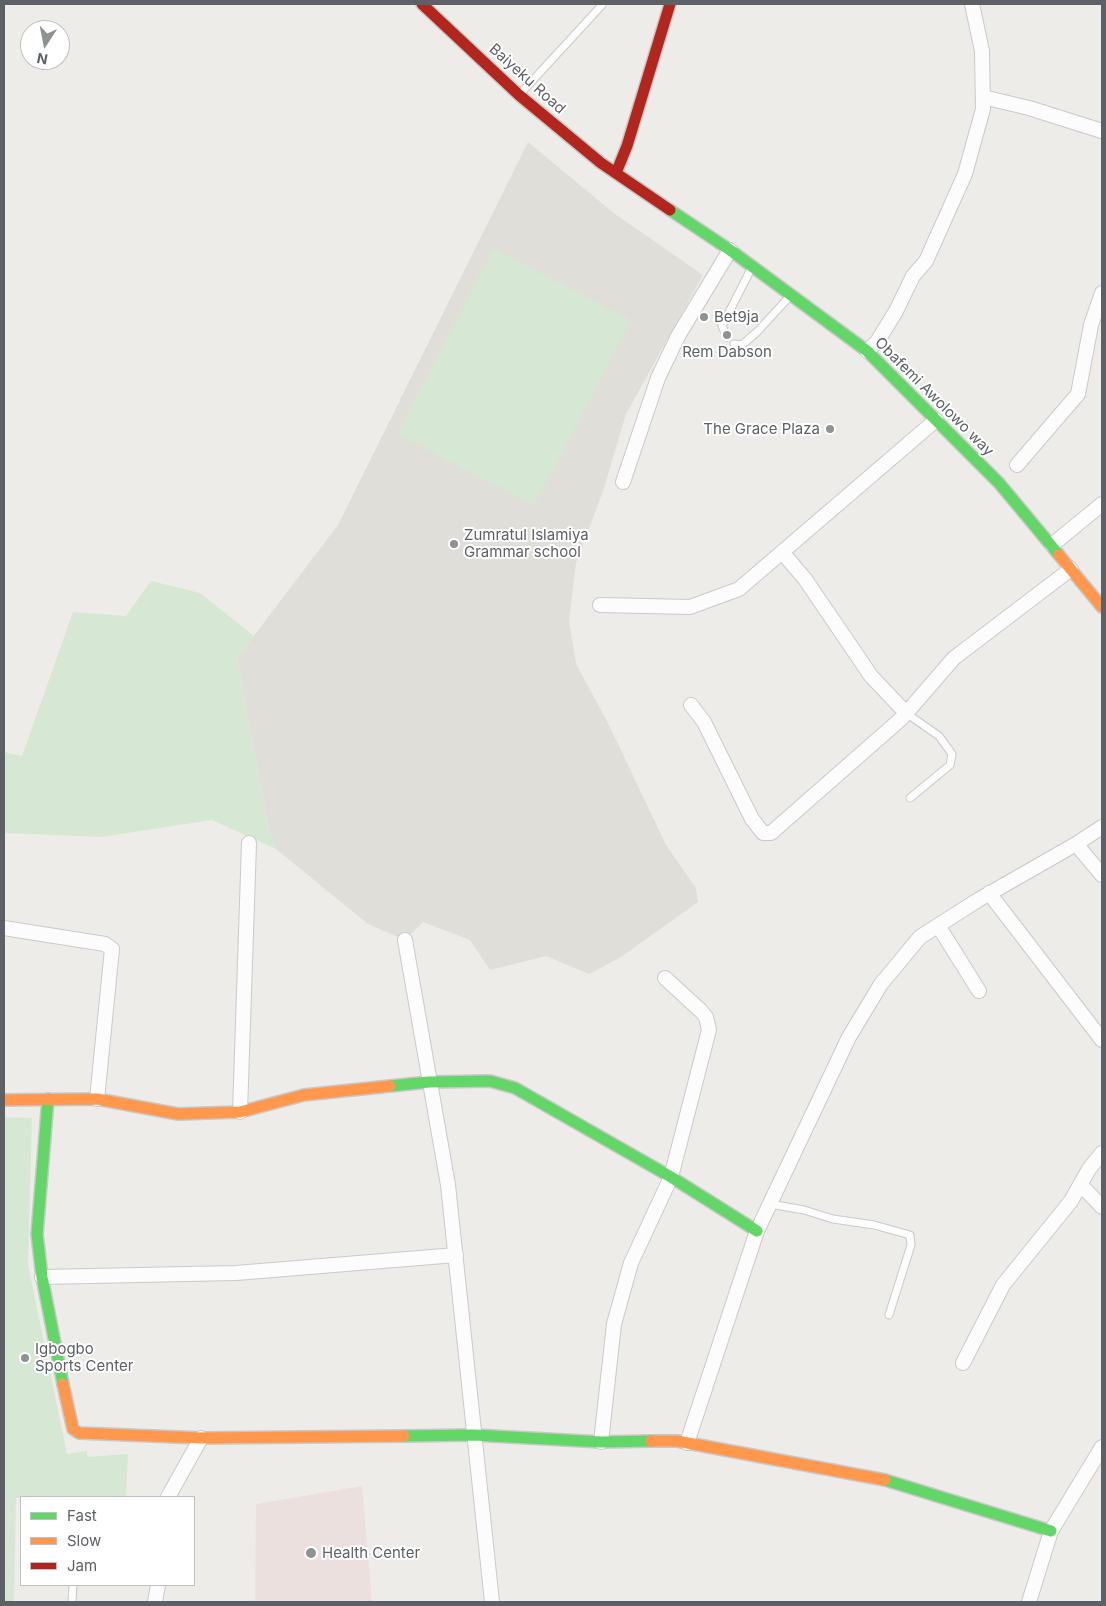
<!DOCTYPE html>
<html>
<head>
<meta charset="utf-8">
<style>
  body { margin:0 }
  #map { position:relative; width:1106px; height:1606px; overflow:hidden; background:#edece8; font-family:Inter,sans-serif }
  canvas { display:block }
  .frame { position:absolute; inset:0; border:5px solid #5d6165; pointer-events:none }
  .legend { position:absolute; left:20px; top:1496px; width:175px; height:90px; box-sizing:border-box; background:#fff; border:1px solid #bec0c1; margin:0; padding:6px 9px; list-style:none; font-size:15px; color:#5d6165 }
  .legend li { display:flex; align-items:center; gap:10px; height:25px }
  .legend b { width:25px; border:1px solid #bec0c1 }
  .north { position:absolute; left:20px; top:20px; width:50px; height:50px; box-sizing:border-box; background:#fff; border:1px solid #bec0c1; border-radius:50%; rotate:191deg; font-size:14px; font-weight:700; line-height:20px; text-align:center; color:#5d6165 }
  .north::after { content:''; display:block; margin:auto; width:18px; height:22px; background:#8f9293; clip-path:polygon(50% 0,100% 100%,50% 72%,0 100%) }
</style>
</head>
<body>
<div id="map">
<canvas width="1106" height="1606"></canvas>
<div class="frame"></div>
<ul class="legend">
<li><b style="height:6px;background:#63d668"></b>Fast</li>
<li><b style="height:6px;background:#ff974d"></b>Slow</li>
<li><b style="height:6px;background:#b3261e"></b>Jam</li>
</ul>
<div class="north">N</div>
</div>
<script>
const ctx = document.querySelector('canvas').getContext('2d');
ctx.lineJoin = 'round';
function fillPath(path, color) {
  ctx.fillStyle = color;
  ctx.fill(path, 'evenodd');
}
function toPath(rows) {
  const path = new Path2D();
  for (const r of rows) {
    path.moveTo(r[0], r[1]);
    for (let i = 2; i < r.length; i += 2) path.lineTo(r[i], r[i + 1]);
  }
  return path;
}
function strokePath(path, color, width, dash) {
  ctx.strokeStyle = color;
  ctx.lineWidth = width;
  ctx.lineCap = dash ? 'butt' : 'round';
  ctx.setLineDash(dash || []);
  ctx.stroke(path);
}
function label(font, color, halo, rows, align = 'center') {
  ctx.font = font + ' Inter,sans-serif';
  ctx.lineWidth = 4;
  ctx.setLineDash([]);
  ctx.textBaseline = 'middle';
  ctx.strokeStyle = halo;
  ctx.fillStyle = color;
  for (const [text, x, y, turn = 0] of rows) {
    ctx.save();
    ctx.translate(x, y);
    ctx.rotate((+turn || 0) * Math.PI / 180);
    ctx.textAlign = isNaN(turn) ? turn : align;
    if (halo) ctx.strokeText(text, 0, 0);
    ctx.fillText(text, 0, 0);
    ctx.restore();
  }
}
const education = toPath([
  [528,142,615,214,703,275,626,414,603,491,576,563,569,621,576,664,607,721,666,845,696,888,698,902,621,957,589,974,546,956,490,970,470,940,423,922,405,940,368,924,276,849,269,831,237,658,338,525]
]);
const medical = toPath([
  [362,1486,372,1602,255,1602,256,1504]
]);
const green = toPath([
  [493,249,631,320,535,505,397,434],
  [151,581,200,593,254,636,237,658,269,831,276,849,212,820,101,837,4,833,4,752,22,756,73,612,126,616],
  [4,1117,32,1118,28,1265,67,1454,87,1451,87,1457,128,1454,126,1497,16,1498,14,1602,4,1602]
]);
const lane = toPath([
  [521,93,602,5],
  [727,337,722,326,752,267],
  [734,344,742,345,758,331,790,296],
  [906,713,939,736,952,754,950,765,910,798],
  [770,1204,804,1210,833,1219,874,1225,910,1235,911,1245,889,1315],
  [72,1602,73,1585]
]);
const street = toPath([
  [983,97,1029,108,1102,131],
  [867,351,877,342,896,311,913,276,926,261,965,174,983,109,982,51,972,4],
  [1017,465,1078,394,1091,325,1102,293],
  [623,482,658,378,678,336,730,250],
  [1052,545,1102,504],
  [782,552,805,579,871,676,906,713],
  [600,605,690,607,739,589,936,420],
  [691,705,704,722,752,819,763,833,771,833,902,718,954,658,1071,569],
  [1076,844,1102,875],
  [989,893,1102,1040],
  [939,927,979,991],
  [4,928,105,944,112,949,97,1099],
  [405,940,448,1185,492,1602],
  [240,1112,249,843],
  [1081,1185,1102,1207],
  [42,1277,236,1273,456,1255],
  [963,1363,1003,1285,1071,1201,1089,1169,1102,1153],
  [601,1442,614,1324,631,1263,671,1177,709,1030,706,1017,701,1011,665,978],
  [687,1443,757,1231,849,1037,881,984,920,937,978,900,1076,844,1102,827],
  [168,1497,201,1438],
  [155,1602,158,1585],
  [1029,1602,1051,1531,1102,1447]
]);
const fast = toPath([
  [670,210,730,250,867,351,999,483,1059,555],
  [390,1086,429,1082,490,1081,515,1088,671,1177,757,1231],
  [48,1099,37,1234,42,1277,63,1384],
  [404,1436,474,1435,601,1442,651,1441],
  [885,1480,1051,1531]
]);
const slow = toPath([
  [1059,555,1102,607],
  [4,1100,97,1099,178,1114,240,1112,304,1095,390,1086],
  [63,1384,73,1429,79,1433,201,1438,404,1436],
  [651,1441,677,1441,885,1480]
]);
const jam = toPath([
  [422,4,519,95,601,163,670,210],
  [616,173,627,146,670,4]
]);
const markers = [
  [704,317,5,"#8f9293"],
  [727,335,5,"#8f9293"],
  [830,429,5,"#8f9293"],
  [454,544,5,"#8f9293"],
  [25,1358,5,"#8f9293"],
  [311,1553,6,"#8f9293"]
];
const streetNames = [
  ["Baiyeku Road",527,79,42],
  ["Obafemi Awolowo way",934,397,45]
];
const poiNames = [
  ["Bet9ja",714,317],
  ["Rem Dabson",727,352,"center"],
  ["The Grace Plaza",820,429,"right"],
  ["Zumratul Islamiya",464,535],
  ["Grammar school",464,552],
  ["Igbogbo",35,1349],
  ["Sports Center",35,1366],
  ["Health Center",322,1553]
];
fillPath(education, '#e0ded8');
fillPath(medical, '#ebe0dd');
fillPath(green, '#d6e8d4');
strokePath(lane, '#c9caca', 9);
strokePath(street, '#c9caca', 16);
strokePath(fast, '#c8c8c8', 14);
strokePath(slow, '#c8c8c8', 14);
strokePath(jam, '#c8c8c8', 14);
strokePath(lane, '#fcfcfc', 7);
strokePath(street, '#fcfcfc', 14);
strokePath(fast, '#63d668', 11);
strokePath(slow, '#ff974d', 11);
strokePath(jam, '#b3261e', 11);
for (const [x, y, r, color] of markers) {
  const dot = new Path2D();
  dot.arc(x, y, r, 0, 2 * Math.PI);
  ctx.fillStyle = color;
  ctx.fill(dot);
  strokePath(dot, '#fff', 2);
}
label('15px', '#5d6165', '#fff', streetNames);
label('15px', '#5d6165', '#fff', poiNames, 'left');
</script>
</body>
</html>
